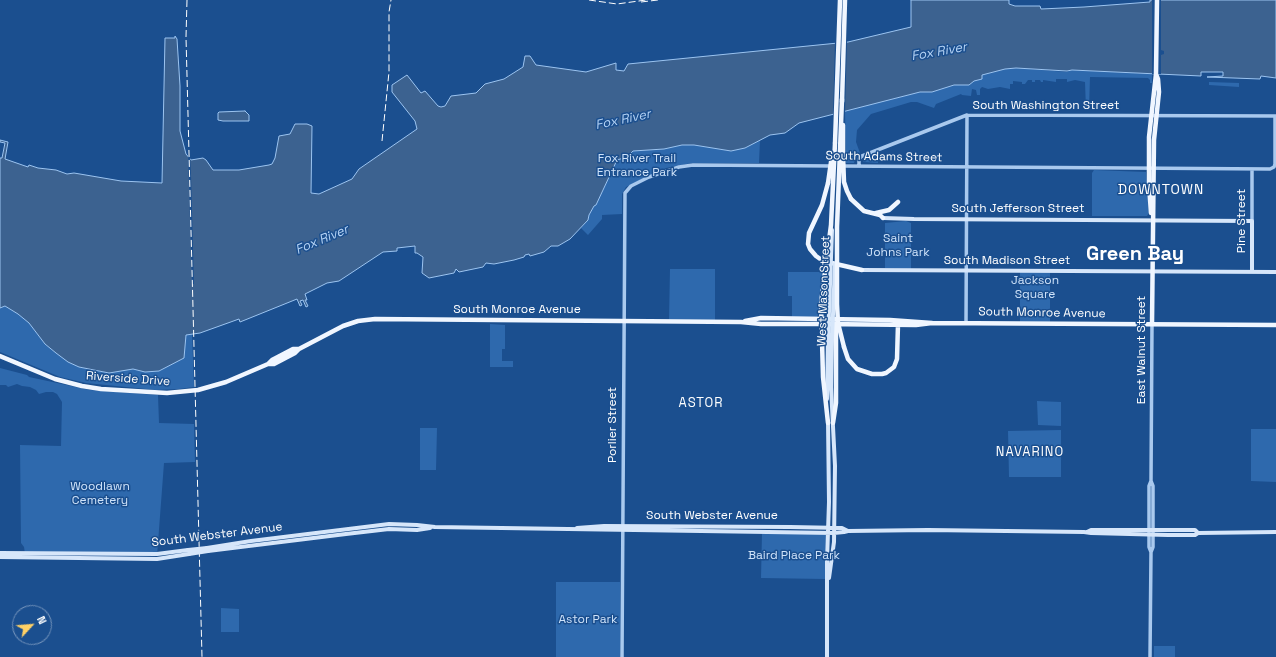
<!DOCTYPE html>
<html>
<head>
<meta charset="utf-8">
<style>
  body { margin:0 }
  #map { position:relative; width:1276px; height:657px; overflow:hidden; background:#1b4f8f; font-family:"Space Grotesk",sans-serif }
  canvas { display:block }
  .north { position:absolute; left:12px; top:605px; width:40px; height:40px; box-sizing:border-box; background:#1b4f8f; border:1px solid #7695bc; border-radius:50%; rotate:64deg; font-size:11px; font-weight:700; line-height:16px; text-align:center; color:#fff }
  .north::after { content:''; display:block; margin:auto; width:14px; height:18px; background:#ffd166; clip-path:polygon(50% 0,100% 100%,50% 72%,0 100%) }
</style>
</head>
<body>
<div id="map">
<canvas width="1276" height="657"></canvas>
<div class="north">N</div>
</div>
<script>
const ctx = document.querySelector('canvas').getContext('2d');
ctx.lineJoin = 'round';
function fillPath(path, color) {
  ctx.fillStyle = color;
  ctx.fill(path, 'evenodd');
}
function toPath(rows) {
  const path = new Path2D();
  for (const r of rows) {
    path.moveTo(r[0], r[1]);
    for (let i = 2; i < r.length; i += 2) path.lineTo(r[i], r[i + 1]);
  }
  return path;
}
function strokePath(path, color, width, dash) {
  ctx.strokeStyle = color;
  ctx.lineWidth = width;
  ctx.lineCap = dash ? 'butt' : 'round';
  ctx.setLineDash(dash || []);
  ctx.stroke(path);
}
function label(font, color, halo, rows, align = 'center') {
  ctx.font = font + ' "Space Grotesk",sans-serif';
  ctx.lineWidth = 3;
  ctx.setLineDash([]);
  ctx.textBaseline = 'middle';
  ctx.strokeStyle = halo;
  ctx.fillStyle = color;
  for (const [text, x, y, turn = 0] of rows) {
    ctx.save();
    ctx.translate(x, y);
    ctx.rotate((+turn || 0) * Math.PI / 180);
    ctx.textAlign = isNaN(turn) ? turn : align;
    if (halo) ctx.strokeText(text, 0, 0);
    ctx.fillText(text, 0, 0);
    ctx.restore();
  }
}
const green = toPath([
  [1016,68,1067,72,1072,70,1152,74,1152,83,1150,83,1150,80,1148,78,1090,77,1089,110,1086,110,1085,82,1075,80,1067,82,1067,79,1056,79,1056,82,1043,80,1043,82,1041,82,1040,80,1035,80,1035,82,1032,82,1032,80,1028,80,1025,84,1022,84,1022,82,1013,81,1013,84,1010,84,1010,89,1000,87,988,89,982,87,980,89,980,95,977,95,976,90,972,89,971,96,962,95,961,94,936,104,934,108,917,102,911,102,871,114,857,130,856,142,860,153,856,158,854,163,846,163,845,111,920,92,932,92,954,85,969,85,974,81,982,79,982,75,1005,69],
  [1209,82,1239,83,1239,87,1209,85],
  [760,140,759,163,692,163,666,168,626,187,622,194,622,214,602,215,602,219,588,235,581,228,588,220,589,215,594,206,596,205,617,160,618,144,627,157,633,151,664,149,682,145,694,145,731,151,745,148],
  [878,152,878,163,863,162,863,158],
  [1094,170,1146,172,1149,213,1147,216,1092,216,1092,173],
  [906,221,911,223,911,269,885,268,885,223],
  [670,269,715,269,715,321,669,321],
  [788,272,823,272,818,315,817,317,792,317,792,296,788,296],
  [1020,272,1050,272,1050,324,1020,324],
  [5,306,18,314,29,323,45,344,56,353,79,367,109,373,133,369,145,372,159,371,184,358,186,335,192,334,194,387,179,389,156,390,86,383,60,377,0,352,0,308],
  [490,324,505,325,505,349,502,349,502,361,513,361,513,367,490,367],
  [0,368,27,375,29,377,90,390,158,395,159,423,194,424,195,462,164,463,157,556,25,554,24,547,21,543,20,445,61,446,62,402,57,394,53,392,46,392,39,394,36,390,30,387,22,386,17,384,8,387,6,385,0,385],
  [1037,401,1061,402,1061,426,1038,425],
  [420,428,437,428,436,470,420,470],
  [1251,429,1276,429,1276,482,1251,481],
  [1061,430,1061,477,1009,477,1008,431],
  [762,533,826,534,825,579,761,578],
  [556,582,620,582,620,657,556,657],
  [221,608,239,609,239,632,221,632],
  [1154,646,1175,646,1175,657,1154,657]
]);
const water = toPath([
  [911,0,1009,0,1009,4,1015,6,1040,6,1041,9,1084,7,1150,2,1150,0,1276,0,1276,78,1261,76,1260,79,1207,77,1223,76,1223,72,1201,72,1201,76,1072,70,1067,71,1016,68,1005,69,982,75,982,79,974,81,969,85,954,85,932,92,920,92,799,123,785,133,770,135,745,148,731,151,694,145,682,145,664,149,633,151,627,157,617,160,596,205,594,206,589,215,588,220,570,239,558,246,551,246,544,252,530,256,529,254,525,255,524,257,514,260,494,264,486,263,483,267,459,272,456,269,454,273,429,278,422,273,423,257,417,253,415,253,415,246,397,248,397,251,383,252,339,281,327,283,305,294,307,300,305,300,308,306,306,307,303,300,300,301,302,305,300,306,297,299,240,322,239,319,200,333,186,335,184,358,159,371,145,372,133,369,109,373,79,367,68,362,56,353,45,344,29,323,18,314,5,306,0,308,0,158,2,158,5,143,0,142,0,140,8,142,5,159,28,167,29,165,38,168,56,170,67,174,74,173,121,181,162,183,165,38,175,38,175,36,177,39,180,86,180,131,186,154,191,160,203,158,206,160,213,170,239,170,269,165,272,164,275,158,279,136,290,134,295,124,307,124,312,126,311,193,319,194,352,179,359,169,417,129,415,121,392,92,392,85,407,75,421,93,425,91,438,106,441,107,445,106,451,96,476,93,485,84,504,79,523,67,525,56,530,56,536,65,586,72,616,63,616,70,624,71,628,64,848,42,911,27,911,0],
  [245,111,249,115,249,121,223,121,218,120,218,113,219,112,245,111]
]);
const pier = toPath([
  [1152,0,1161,0,1161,50,1164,51,1164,54,1161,55,1161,74,1152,74],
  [847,40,845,114,833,117,835,41],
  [188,152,190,155,191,175,194,284,192,284]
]);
const tertiary = toPath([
  [841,166,1270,169,1274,167,1275,164,1275,116],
  [859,166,859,159,862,156,967,115,1276,116],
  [1252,221,1252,169],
  [966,323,967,115],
  [1151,552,1153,547,1153,486,1151,481],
  [622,657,625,193,631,186,649,177,679,167,693,165,833,166],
  [1150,657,1151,552,1149,547,1149,486,1151,481,1152,324]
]);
const secondary = toPath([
  [883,218,914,219,1252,221,1252,272],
  [862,270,1276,272],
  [827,399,828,339],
  [577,528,604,526,790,527,842,528,848,531],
  [1087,532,1091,530,1195,530,1198,533],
  [207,548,251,541,389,524,417,525,435,527,834,533,844,532,848,531,928,530,1084,532,1091,533,1168,535,1195,535,1198,533,1276,532],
  [208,551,346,534,389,529,417,530,430,528],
  [0,553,157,554,188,550],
  [0,557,157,559,189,554],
  [829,578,834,542,835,466,831,387,832,339],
  [827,657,827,561,829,502,828,421]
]);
const primary = toPath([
  [842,102,845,0],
  [843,125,843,155],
  [835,143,840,0],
  [828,183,822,205,809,233,808,244,810,249,816,256,823,261,862,270],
  [851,199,864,211,880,215,883,218],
  [876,213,889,210,898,202],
  [1151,213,1149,185,1149,137,1156,74,1157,0],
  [823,287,821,304,823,377,828,423],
  [745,321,761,318,890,320,932,323,1276,325],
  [1152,324,1154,140,1159,92,1158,79,1156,74],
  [844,347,848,359,857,369,872,374,882,374,886,373,894,367,897,359,898,324],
  [0,356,55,379,82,386,101,389,167,393,198,390,226,382,268,364,272,360,293,349,299,349],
  [268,364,274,364,295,353,299,349,343,326,358,321,375,319,741,322,761,324,822,324,916,325,932,323],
  [833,423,836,403,836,322]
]);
const rail = toPath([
  [187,0,186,37,202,657],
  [589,0,617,4,646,0],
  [641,2,658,0],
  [382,141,389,72,389,12,391,0]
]);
const secondaryBridge = toPath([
  [828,339,832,230],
  [832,339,835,264],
  [188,550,207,548],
  [189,554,208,551]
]);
const primaryBridge = toPath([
  [842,99,837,227,837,304,838,323,844,347],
  [843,155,844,182,847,191,851,199],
  [828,183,832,155],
  [823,287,831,225,835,143]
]);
const streetNames = [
  ["South Washington Street",1046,106],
  ["South Adams Street",884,157,1],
  ["South Jefferson Street",1018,209],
  ["Pine Street",1242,221,-90],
  ["South Madison Street",1007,261],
  ["West Mason Street",824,291,-88],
  ["South Monroe Avenue",517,310],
  ["South Monroe Avenue",1042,313,1],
  ["East Walnut Street",1142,350,-90],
  ["Riverside Drive",128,379,4],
  ["Porlier Street",613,425,-90],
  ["South Webster Avenue",712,516],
  ["South Webster Avenue",217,535,-7]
];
const parkNames = [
  ["Fox River Trail",637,159],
  ["Entrance Park",637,173],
  ["Saint",898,239],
  ["Johns Park",898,253],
  ["Jackson",1035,281],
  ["Square",1035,295],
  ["Woodlawn",100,487],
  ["Cemetery",100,501],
  ["Baird Place Park",794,556],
  ["Astor Park",588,620]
];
const waterNames = [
  ["Fox River",939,52,-10],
  ["Fox River",623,120,-12],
  ["Fox River",322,240,-23]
];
const neighbourhoodNames = [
  ["ASTOR",701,403],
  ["NAVARINO",1030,452]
];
const quarterNames = [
  ["DOWNTOWN",1161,190]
];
const townNames = [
  ["Green Bay",1135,255]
];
fillPath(green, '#2e69ad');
fillPath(water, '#3c6290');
strokePath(water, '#9cc4f0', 1);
fillPath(pier, '#1b4f8f');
strokePath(tertiary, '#a9c9ee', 3.5);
strokePath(secondary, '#d6e6fa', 4);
strokePath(primary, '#f0f6ff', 4.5);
strokePath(rail, '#fff', 1, [7, 3]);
strokePath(secondaryBridge, '#d6e6fa', 4);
strokePath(primaryBridge, '#f0f6ff', 4.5);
label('12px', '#fff', '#1b4f8f', streetNames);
label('12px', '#cfe3fa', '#1b4f8f', parkNames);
label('italic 13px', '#b5d3f5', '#1b4f8f', waterNames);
ctx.letterSpacing = '1px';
label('13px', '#fff', '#1b4f8f', neighbourhoodNames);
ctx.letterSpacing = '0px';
ctx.letterSpacing = '1px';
label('14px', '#fff', '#1b4f8f', quarterNames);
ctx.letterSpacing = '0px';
label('bold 20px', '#fff', '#1b4f8f', townNames);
</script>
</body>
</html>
